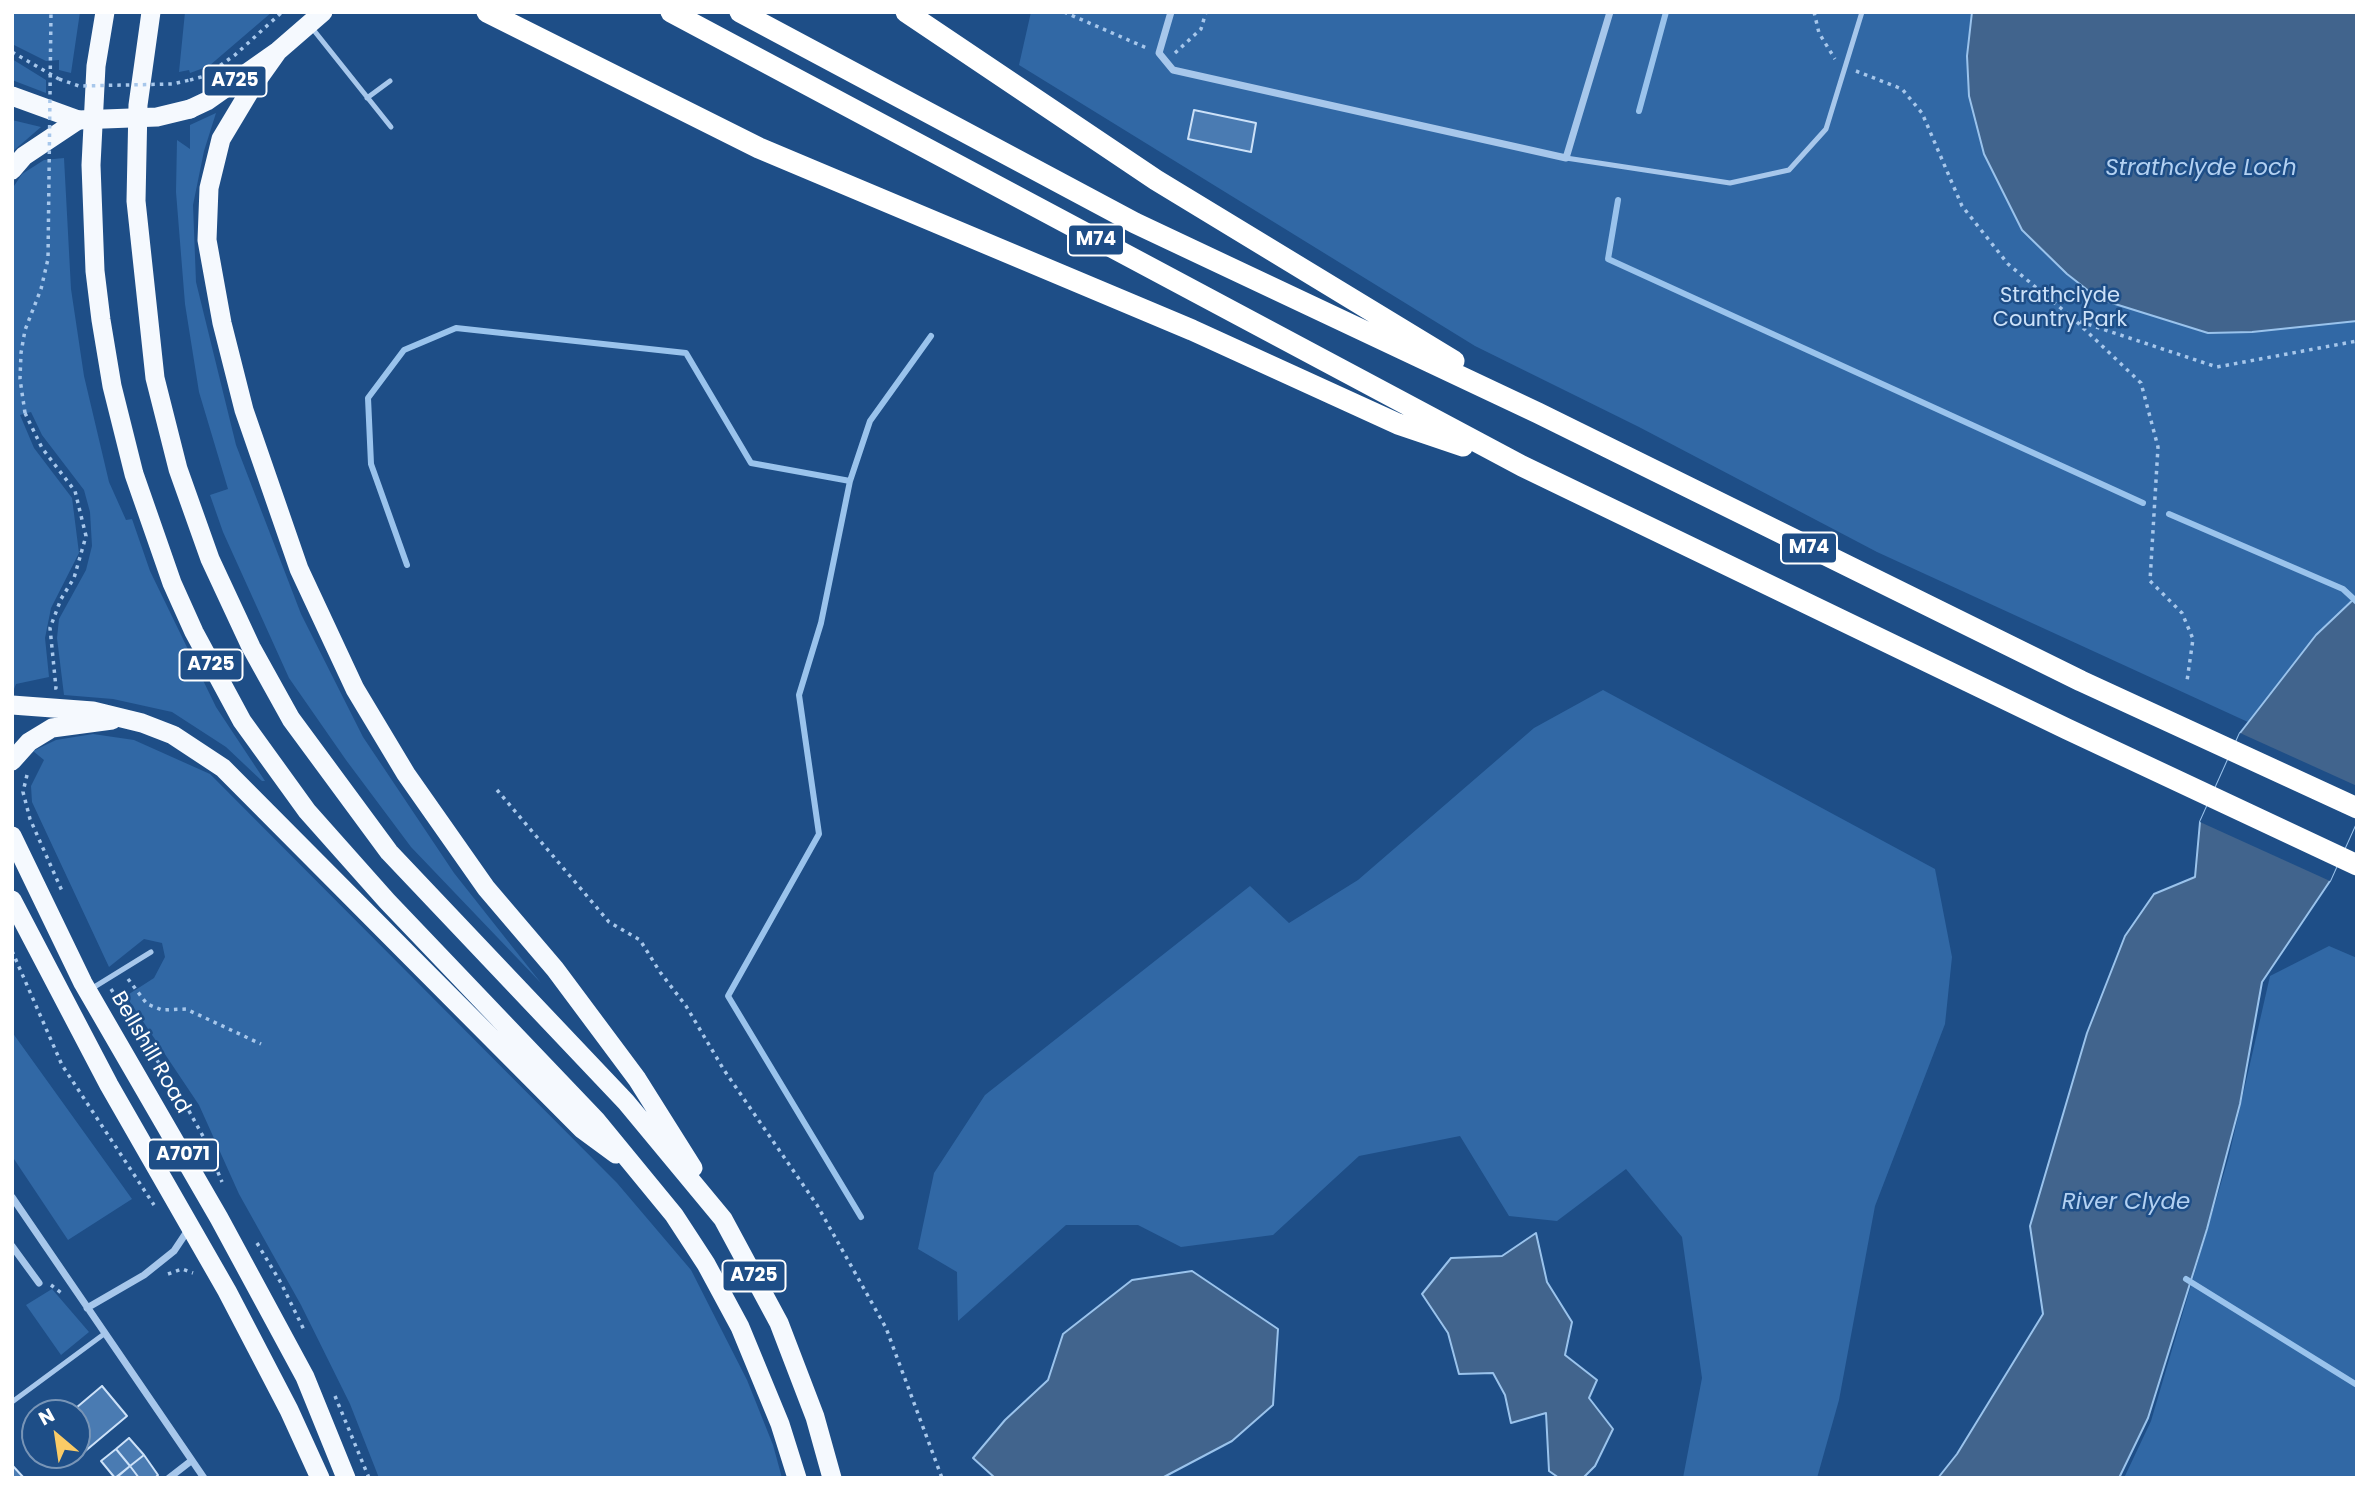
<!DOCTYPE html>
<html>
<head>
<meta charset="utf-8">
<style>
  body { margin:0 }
  #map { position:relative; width:2369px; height:1490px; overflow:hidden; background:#1e4e87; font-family:Poppins,sans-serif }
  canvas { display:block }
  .frame { position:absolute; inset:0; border:14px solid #fff; pointer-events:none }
  .north { position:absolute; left:21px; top:1399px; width:70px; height:70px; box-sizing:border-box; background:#1e4e87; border:2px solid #7895b7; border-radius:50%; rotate:331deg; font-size:19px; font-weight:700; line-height:28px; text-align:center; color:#fff }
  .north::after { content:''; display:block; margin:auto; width:24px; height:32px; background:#facb66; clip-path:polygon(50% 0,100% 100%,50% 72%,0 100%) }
</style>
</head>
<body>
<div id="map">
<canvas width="2369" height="1490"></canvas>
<div class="frame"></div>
<div class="north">N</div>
</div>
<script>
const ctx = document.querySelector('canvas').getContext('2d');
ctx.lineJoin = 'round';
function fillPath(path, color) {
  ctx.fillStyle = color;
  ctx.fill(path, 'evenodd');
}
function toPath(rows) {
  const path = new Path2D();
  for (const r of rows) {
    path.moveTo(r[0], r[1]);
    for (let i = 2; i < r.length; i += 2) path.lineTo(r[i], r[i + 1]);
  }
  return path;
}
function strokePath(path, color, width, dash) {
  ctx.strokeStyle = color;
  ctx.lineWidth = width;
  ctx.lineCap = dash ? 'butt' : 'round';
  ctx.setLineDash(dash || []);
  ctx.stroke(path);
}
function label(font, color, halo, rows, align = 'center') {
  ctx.font = font + ' Poppins,sans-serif';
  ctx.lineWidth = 5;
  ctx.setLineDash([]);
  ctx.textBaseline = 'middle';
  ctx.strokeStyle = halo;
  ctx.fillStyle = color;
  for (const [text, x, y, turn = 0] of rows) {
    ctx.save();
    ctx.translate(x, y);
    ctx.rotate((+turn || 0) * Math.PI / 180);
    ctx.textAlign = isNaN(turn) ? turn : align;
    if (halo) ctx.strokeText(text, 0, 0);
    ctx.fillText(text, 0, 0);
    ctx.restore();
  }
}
const green = toPath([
  [12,12,80,12,71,73,59,70,59,60,46,61,12,44],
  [185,12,272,12,209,66,190,73,189,70,179,72],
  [1031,12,2357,12,2357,772,1877,552,1639,427,1475,346,1019,65],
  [12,59,46,80,46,93,12,80],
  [216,113,204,151,193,205,196,282,236,445,301,614,363,737,454,873,541,983,411,847,346,760,289,678,223,532,210,495,228,489,199,392,185,304,176,192,177,140,190,149,190,125],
  [12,120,41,127,12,152],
  [64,158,71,289,84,376,109,482,126,520,132,519,150,571,216,707,265,781,262,781,226,747,172,712,113,699,64,695,57,638,59,619,86,570,92,546,90,512,84,490,42,435,31,412,20,415,34,448,72,498,79,553,51,608,45,638,49,677,16,684,12,694,12,189,22,174,44,160],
  [1603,690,1935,869,1952,957,1945,1024,1875,1206,1839,1400,1817,1478,1683,1478,1702,1378,1682,1237,1626,1169,1557,1221,1509,1216,1460,1136,1359,1156,1273,1235,1181,1247,1138,1225,1066,1225,958,1321,957,1272,918,1249,934,1173,985,1095,1250,886,1289,923,1358,880,1534,728],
  [93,734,134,740,210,774,617,1183,691,1270,747,1380,773,1445,782,1478,379,1478,350,1404,301,1305,239,1194,199,1105,126,996,154,978,165,957,162,943,144,939,109,967,32,802,31,786,44,760,33,751,56,740],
  [2329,946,2357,958,2357,1478,2124,1478,2151,1421,2229,1156,2270,976],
  [12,1032,132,1199,68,1240,12,1156],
  [52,1289,89,1332,61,1355,26,1305]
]);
const water = toPath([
  [1972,12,2357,12,2357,321,2252,332,2208,333,2099,299,2067,274,2022,230,1984,154,1969,96,1967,56,1972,12],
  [2357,596,2357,821,2330,881,2262,982,2240,1104,2207,1229,2148,1418,2119,1478,1938,1478,1957,1454,2043,1314,2030,1226,2087,1033,2125,936,2154,894,2195,877,2200,822,2240,733,2316,635,2357,596],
  [1536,1233,1547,1282,1572,1322,1565,1355,1597,1380,1589,1398,1613,1429,1595,1466,1583,1478,1559,1478,1549,1471,1546,1413,1511,1423,1505,1395,1493,1373,1459,1374,1448,1333,1422,1294,1451,1258,1502,1256,1536,1233],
  [1192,1271,1278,1329,1273,1405,1232,1441,1162,1478,995,1478,973,1458,1005,1420,1048,1380,1063,1334,1132,1280,1192,1271]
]);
const pier = toPath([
  [2240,733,2357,786,2357,821,2330,881,2200,822]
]);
const stream = toPath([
  [1639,111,1666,12],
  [1618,200,1608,259,2143,503],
  [2169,514,2343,589,2357,602],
  [407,565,371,464,368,398,404,350,456,328,686,353,751,463,850,481],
  [861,1217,728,996,819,834,799,695,821,623,850,481,870,421,931,336],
  [2186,1279,2357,1385]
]);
const building = toPath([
  [1194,110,1256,123,1251,152,1188,139,1194,110],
  [102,1386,127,1416,77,1458,74,1455,77,1455,77,1413,70,1413,102,1386],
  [129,1438,144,1455,130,1466,116,1449,129,1438],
  [116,1449,130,1466,115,1478,101,1461,116,1449],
  [144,1455,158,1475,155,1478,139,1478,130,1466,144,1455],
  [12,1465,24,1478,12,1478,12,1465],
  [130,1466,139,1478,116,1478,130,1466]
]);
const path = toPath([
  [1064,12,1149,49],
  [1814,12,1819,33,1835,59],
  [12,52,59,79],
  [1175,53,1201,29,1206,12],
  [1856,71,1902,89,1922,113,1962,206,2008,264,2075,320,2217,367,2357,341],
  [190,80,205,76,235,55,282,12],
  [2077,322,2141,383,2158,447,2150,581,2182,613,2193,639,2187,681],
  [25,413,42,448,75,491,86,536,74,578,61,599,50,628,56,688,53,688],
  [27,775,23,792,30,819,62,891],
  [497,790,609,922,640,940,660,972,686,1006,724,1070,817,1205,886,1328,942,1478],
  [12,951,62,1065,154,1205],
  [128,979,147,1004,162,1010,186,1009,261,1044],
  [111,989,184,1102,204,1138,222,1182],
  [257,1243,281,1283,305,1332],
  [168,1274,182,1269,193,1273],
  [51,1285,64,1295],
  [335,1396,369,1478]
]);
const service = toPath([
  [312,28,391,127],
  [367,98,390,81],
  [1566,158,1730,183,1789,170,1826,129,1862,12],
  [91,989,151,952],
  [12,1402,104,1334]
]);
const minor = toPath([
  [1171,12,1159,53,1173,70,1566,158,1610,12],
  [12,1197,204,1478],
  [12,1246,39,1283],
  [87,1308,144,1275,174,1251,188,1230],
  [169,1478,191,1461]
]);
const trunk = toPath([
  [105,12,96,66,91,165,95,271,101,320,112,386,134,474,172,583,194,632,242,721,307,811,387,901,596,1120,674,1215,706,1264,740,1327,780,1424,797,1478],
  [151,12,138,105,136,201,155,378,178,469,210,559,251,647,291,719,389,852,626,1102,723,1219,779,1323,815,1417,832,1478],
  [278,51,251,89,221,139,209,188,207,240,222,323,244,410,299,569,355,689,406,774,486,888,555,969,637,1079,693,1168],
  [12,96,78,120],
  [190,109,207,101,278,51,323,12],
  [12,170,24,156,78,120],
  [12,705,93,711,142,723,173,735,223,768,582,1129,616,1154],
  [12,761,29,742,52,728,112,720],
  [12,836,83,983,219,1218,305,1377,346,1478],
  [12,900,109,1085,227,1291,289,1410,320,1478]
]);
const motorway = toPath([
  [487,12,759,148,1192,330,1398,424,1463,446],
  [671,12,1522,466,2067,729,2357,865],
  [740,12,1135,223,1538,413,2081,681,2357,808],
  [906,12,1156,180,1454,361]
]);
const pathBridge = toPath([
  [59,79,79,86,172,84,190,80],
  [25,413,20,379,21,353,25,330,41,289,48,259,51,12]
]);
const trunkBridge = toPath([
  [78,120,157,117,190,109]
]);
const shields = [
  [235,81,63],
  [1096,240,56],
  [1809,548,56],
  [211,665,63],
  [183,1155,70],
  [754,1276,63]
];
const shieldNames = [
  ["A725",235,81],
  ["M74",1096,240],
  ["M74",1809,548],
  ["A725",211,665],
  ["A7071",183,1155],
  ["A725",754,1276]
];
const parkNames = [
  ["Strathclyde",2060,297],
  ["Country Park",2060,321]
];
const streetNames = [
  ["Bellshill Road",150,1053,60]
];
const waterNames = [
  ["Strathclyde Loch",2201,169],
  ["River Clyde",2126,1203]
];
fillPath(green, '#3168a5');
fillPath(water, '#41648d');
strokePath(water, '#9ac3ec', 2);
fillPath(pier, '#1e4e87');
strokePath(stream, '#9ac3ec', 6);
fillPath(building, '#4a7bb2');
strokePath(building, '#cce1f8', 2);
strokePath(path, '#a7c7eb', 3.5, [3.5, 5]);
strokePath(service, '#a7c7eb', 5);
strokePath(minor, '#a7c7eb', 7);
strokePath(trunk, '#f5f9fe', 19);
strokePath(motorway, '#fff', 21);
strokePath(pathBridge, '#a7c7eb', 3.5, [3.5, 5]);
strokePath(trunkBridge, '#f5f9fe', 19);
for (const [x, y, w] of shields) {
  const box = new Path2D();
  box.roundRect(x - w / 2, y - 15.5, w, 31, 5);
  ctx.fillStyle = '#1e4e87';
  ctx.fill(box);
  strokePath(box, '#fff', 2);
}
label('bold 19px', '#fff', null, shieldNames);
label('21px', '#cce1f8', '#1e4e87', parkNames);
label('21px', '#fff', '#1e4e87', streetNames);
label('italic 23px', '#b3d1f2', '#1e4e87', waterNames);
</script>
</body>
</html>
